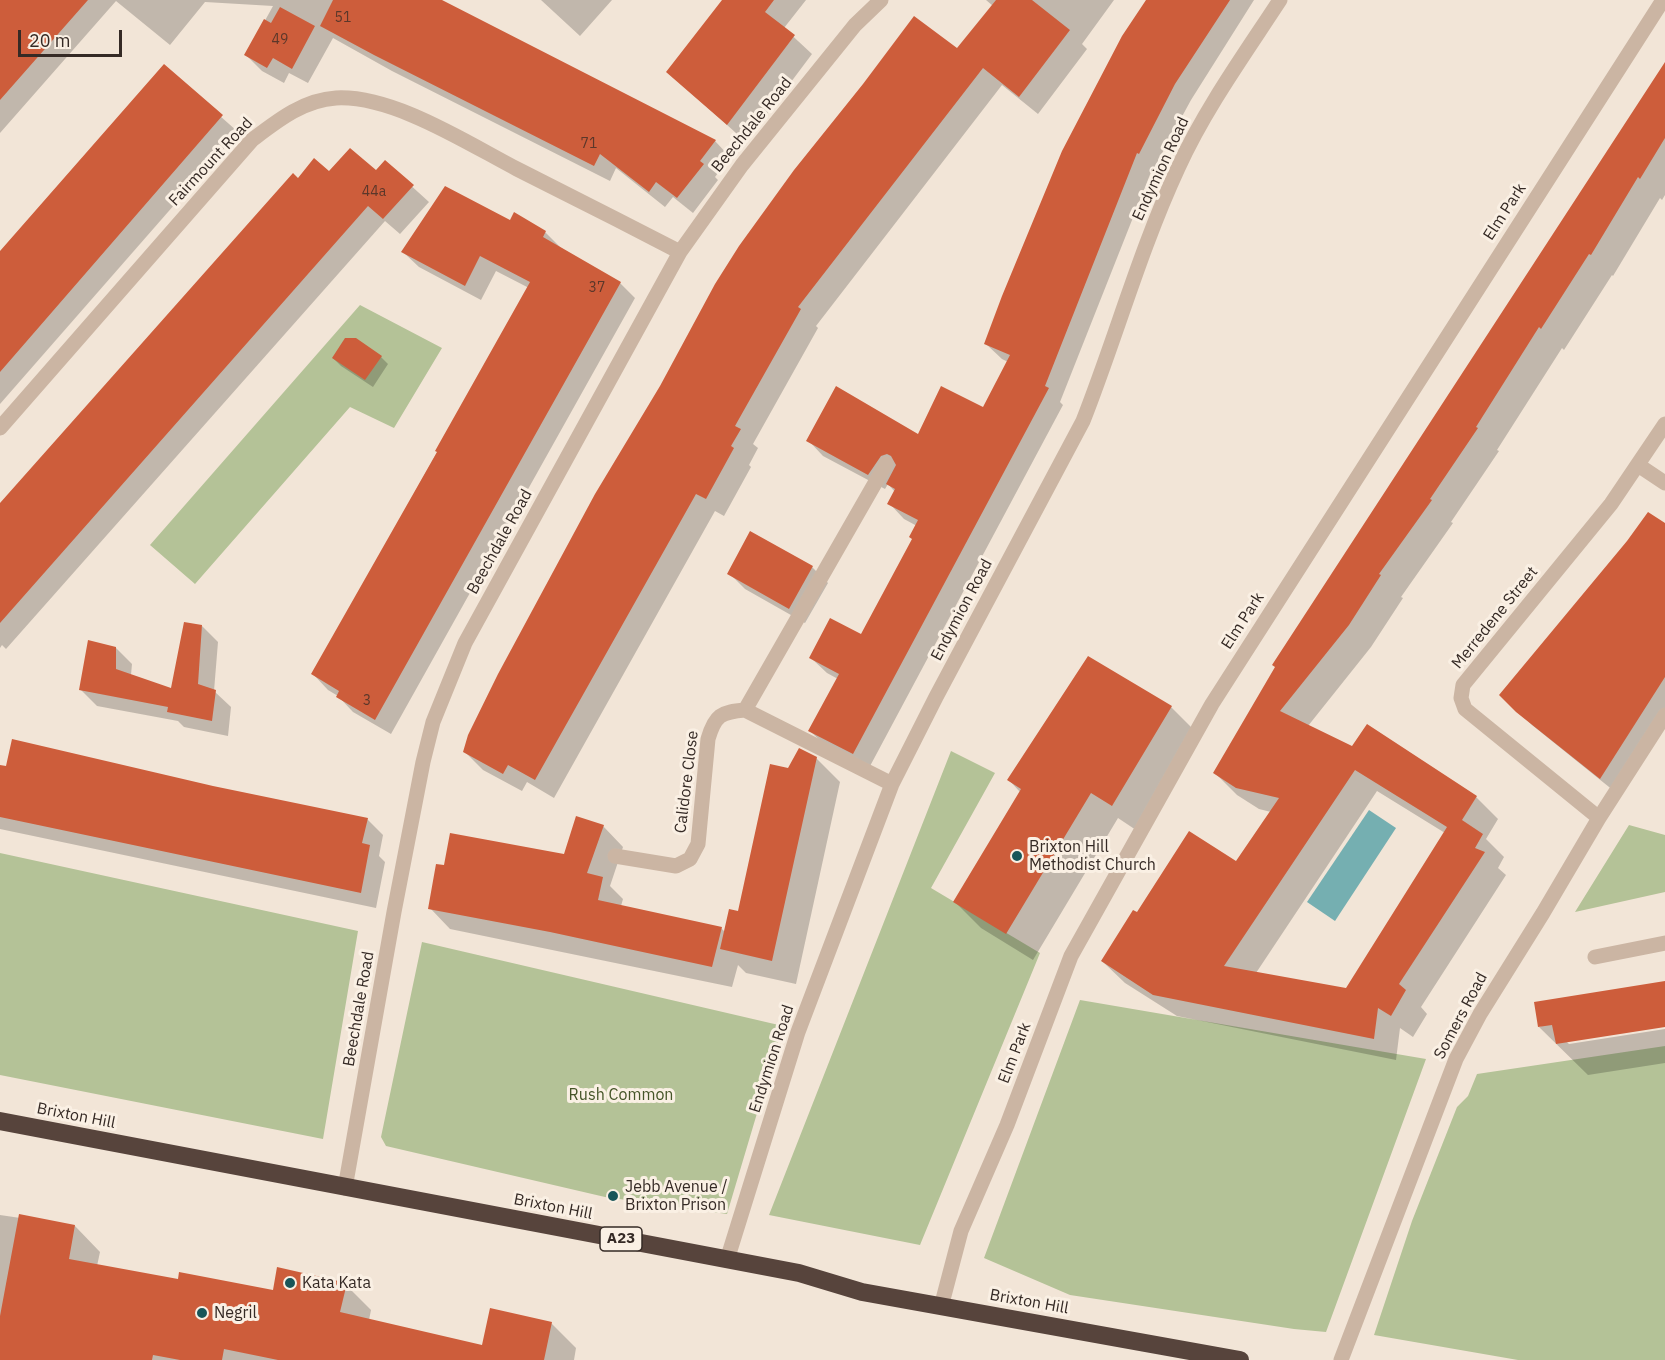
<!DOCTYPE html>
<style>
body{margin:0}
#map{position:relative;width:1665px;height:1360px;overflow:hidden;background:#f2e5d7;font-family:"IBM Plex Sans",sans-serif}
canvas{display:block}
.scale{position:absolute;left:18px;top:30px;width:104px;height:27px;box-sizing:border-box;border:3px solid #352a25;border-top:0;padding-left:8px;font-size:18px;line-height:21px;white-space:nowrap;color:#352a25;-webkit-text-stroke:4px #faf0e4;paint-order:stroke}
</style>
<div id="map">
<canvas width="1665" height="1360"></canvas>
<div class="scale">20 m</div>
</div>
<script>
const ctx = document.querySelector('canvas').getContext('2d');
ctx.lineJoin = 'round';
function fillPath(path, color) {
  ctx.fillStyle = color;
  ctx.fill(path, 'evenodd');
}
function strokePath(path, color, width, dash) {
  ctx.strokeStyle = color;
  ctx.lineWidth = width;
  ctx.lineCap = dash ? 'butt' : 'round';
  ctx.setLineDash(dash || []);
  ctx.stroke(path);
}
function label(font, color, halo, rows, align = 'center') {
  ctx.font = font + ' "IBM Plex Sans",sans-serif';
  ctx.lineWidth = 6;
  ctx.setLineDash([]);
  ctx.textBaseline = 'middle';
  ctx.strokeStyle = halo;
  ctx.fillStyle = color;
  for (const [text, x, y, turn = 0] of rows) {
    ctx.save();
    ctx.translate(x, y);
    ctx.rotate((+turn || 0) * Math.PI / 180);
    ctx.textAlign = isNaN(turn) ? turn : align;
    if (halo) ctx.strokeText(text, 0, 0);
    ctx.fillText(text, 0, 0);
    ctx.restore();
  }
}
fillPath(new Path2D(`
 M360 305 442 348 394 428 350 407 195 584 150 545Z
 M951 751 995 773 931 888 1040 953 920 1245 769 1215Z
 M1629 825 1665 835V892L1575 912Z
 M0 853 358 931 323 1139 0 1075Z
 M422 942 783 1026 727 1214 605 1197 386 1146 381 1137Z
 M1080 1000 1426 1059 1326 1332 1294 1329 1070 1295 984 1258Z
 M1665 1046V1360H1518L1374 1335 1412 1221 1457 1107 1468 1096 1477 1074Z`), '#b4c297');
fillPath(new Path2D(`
 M1369 810 1396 828 1335 921 1307 902Z`), '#75afb1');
fillPath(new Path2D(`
 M0 0H438L715 141 730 157 715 177 718 180 693 213 673 197 665 207 616 168 610 181 392 71 333 38 308 83 289 73 284 83 262 71 246 55 273 6 205 2 170 45 116 1 0 133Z
 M541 0H612L580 36Z
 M724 0H806L784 28 812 54 746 142 668 72Z
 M986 0H1114L1082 44 1087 49 1038 114 1002 85 816 326 818 328 753 444 758 448 749 465 751 467 724 516 715 511 554 798 527 782 522 791 483 770 465 752 957 50 993 6Z
 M1148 0H1254L1191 100 1154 168 1153 167 1060 402 1063 405 869 768 826 746 810 731 838 679 827 673 811 658 861 636 913 539 917 526 904 519 889 503 895 492 888 484 885 489 823 456 808 440 919 436 983 409 1008 362 1002 359 986 344Z
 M1665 65V195L1662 200 1660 198 1613 276 1612 275 1564 350 1562 348 1497 450 1499 451 1451 522 1453 523 1401 597 1403 598 1371 647 1308 726 1352 747 1367 726 1476 797 1498 819 1486 839 1504 857 1498 868 1506 875 1421 1007 1427 1014 1413 1037 1400 1028 1396 1060 1177 1016 1125 983 1102 961 1137 914 1237 863 1271 812 1259 809 1237 795 1215 773ZM1377 791 1445 833 1347 989 1256 973Z
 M164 66 238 132 0 404V253Z
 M385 162 429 202 400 234 385 221 6 649 2 645 0 648V505L298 180 329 174 376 172Z
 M510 222 545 232 561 248 620 283 635 298 391 734 353 712 338 696 328 690 313 674 529 288 496 271 481 300 419 267 403 252Z
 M381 357 388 364 373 387 341 366 333 358Z
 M1665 524V711L1614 791 1532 725 1501 694Z
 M812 567 828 583 805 623 745 589 729 573Z
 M202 626 218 642 214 691 231 707 228 736 184 727 178 721 97 706 81 690 116 648 132 664 131 675 173 690Z
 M1088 658 1171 707 1198 734 1139 832 1118 818 1033 960 981 928 955 902 1020 792 1009 780Z
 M816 758 840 782 796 984 746 973 738 965 732 987 450 929 430 908 445 867 565 856 603 826 623 847 610 886 623 899 621 906 721 928 726 933 739 913 789 770Z
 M0 766 213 787 367 819 383 835 379 856 385 862 376 908 0 829Z
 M1665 983V1026L1566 1041 1569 1044 1665 1029V1063L1588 1075 1539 1027Z
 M0 1215 75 1226 100 1252 97 1266 179 1281 274 1291 346 1285 371 1310 369 1320 483 1347 551 1323 576 1348 574 1360H0Z`), '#0003');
fillPath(new Path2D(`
 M0 0H88L0 100Z
 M333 0H442L716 140 700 161 704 164 677 198 656 182 649 192 600 154 594 166 374 55 320 26Z
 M722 0H774L765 12 795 35 727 125 666 72Z
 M996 0H1032L1070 30 1019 97 983 68 798 307 801 309 735 426 741 429 731 446 734 448 706 499 696 494 535 780 508 765 503 774 463 752 468 735 498 674 595 494 660 386 715 284 739 246 794 170 863 84 914 16 957 48Z
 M1146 0H1230L1175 84 1139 154 1137 153 1045 386 1049 388 853 754 808 731 839 674 809 658 830 618 861 634 912 539 909 537 918 520 887 504 895 489 886 484 896 465 891 456 887 454 881 456 868 475 806 441 836 386 918 434 941 386 983 407 1010 355 984 344 1002 296 1062 151 1122 36Z
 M280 7 315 26 292 69 273 58 267 68 244 55 264 19 271 23Z
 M1665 62V138L1640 179 1638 177 1591 255 1589 254 1541 329 1539 327 1476 427 1478 428 1430 499 1432 500 1379 574 1381 575 1349 625 1280 711 1352 746 1367 724 1477 796 1462 820 1483 834 1475 848 1485 852 1399 984 1406 990 1391 1016 1378 1008 1374 1039 1153 995 1101 961 1133 910 1137 912 1189 831 1236 861 1279 798 1236 788 1213 773 1275 667 1272 665ZM1355 770 1447 827 1346 988 1224 966Z
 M164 64 223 115 0 372V251Z
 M350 148 376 170 385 160 414 185 383 219 368 206 0 623V503L293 173 298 178 314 158 329 171Z
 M445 186 510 220 514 212 546 231 543 237 621 282 375 720 336 697 339 691 311 674 437 452 435 451 530 282 480 256 465 286 401 252Z
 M345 338H356L382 356 365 380 332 358Z
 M1648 512 1665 523V677L1600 779 1516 712 1499 695 1627 541Z
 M750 531 813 566 789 609 727 574Z
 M184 622 202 625 198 684 216 690 212 721 167 712 168 707 79 690 88 640 116 647V669L171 688Z
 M1088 656 1172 706 1112 806 1091 793 1006 934 953 902 1021 789 1007 780Z
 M12 739 213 786 368 818 362 843 370 845 361 893 0 817V765L6 766Z
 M799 748 817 757 772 961 720 949 729 909 738 911 770 764 788 768Z
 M576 816 604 825 587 873 603 877 598 900 722 927 712 967 550 932 428 909 436 864 444 865 450 833 564 854Z
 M1665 981V1027L1556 1044 1552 1025 1538 1027 1534 1002Z
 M19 1214 75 1225 69 1259 178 1279 179 1272 273 1290 277 1267 347 1283 340 1312 482 1345 490 1308 552 1322 544 1360H278L224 1349 222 1360H180L153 1355 152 1360H0V1316Z`), '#cd5d3b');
strokePath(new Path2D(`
 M0 428 252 140C277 121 303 100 336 98 393 95 467 143 517 169 571 196 626 224 680 252
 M1638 465 1665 483
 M745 710 886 464
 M1599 818 1465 709 1461 698 1463 685 1611 504 1665 424
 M615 856 676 866 690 859 698 844 708 739C715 715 721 712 745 710L892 784
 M1595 957 1665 943
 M345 1188 394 912 423 762 433 722 465 643 680 252 742 165 855 25 881 0
 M727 1260 798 1032 892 784 936 697 1083 421C1116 337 1140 250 1178 168 1205 109 1244 55 1280 0
 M941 1307 961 1231 1007 1125 1071 956 1212 704 1663 0
 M1341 1360 1456 1059 1480 1014 1543 913 1599 818 1665 715`), '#cbb5a3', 15);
strokePath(new Path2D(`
 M0 1121 799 1273 862 1292 1240 1360`), '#57443c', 18);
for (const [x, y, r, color] of [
 [1017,856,6,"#195559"],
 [613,1196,6,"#195559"],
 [290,1283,6,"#195559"],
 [202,1313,6,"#195559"]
]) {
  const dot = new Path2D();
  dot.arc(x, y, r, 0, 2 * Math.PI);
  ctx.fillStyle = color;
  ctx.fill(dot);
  strokePath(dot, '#faf0e4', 2);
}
label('14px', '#5b372a', null, [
 ["51",343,18],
 ["49",280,40],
 ["71",589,144],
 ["44a",374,192],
 ["37",597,288],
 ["3",367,701]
]);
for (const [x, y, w] of [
 [621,1239,42]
]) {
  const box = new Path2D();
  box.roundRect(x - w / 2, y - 12, w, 24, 4.5);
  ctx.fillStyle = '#faf0e4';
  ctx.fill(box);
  strokePath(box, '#352a25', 1.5);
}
label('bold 15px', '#352a25', null, [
 ["A23",621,1239]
]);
label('16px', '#352a25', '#faf0e4', [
 ["Beechdale Road",752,125,-51],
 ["Fairmount Road",211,162,-47],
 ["Endymion Road",1161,169,-65],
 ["Elm Park",1505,212,-57],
 ["Beechdale Road",500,542,-61],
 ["Endymion Road",962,610,-62],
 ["Merredene Street",1495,618,-51],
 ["Elm Park",1243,621,-57],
 ["Calidore Close",687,782,-83],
 ["Beechdale Road",359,1009,-80],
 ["Somers Road",1461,1016,-62],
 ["Elm Park",1015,1053,-69],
 ["Endymion Road",772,1059,-72],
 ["Brixton Hill",76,1116,11],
 ["Brixton Hill",553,1207,11],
 ["Brixton Hill",1029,1302,10]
]);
label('16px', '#352a25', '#faf0e4', [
 ["Brixton Hill",1029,847],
 ["Methodist Church",1029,865],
 ["Jebb Avenue /",625,1187],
 ["Brixton Prison",625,1205],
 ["Kata Kata",302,1283],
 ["Negril",214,1313]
], 'left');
label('16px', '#455528', '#faf0e4', [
 ["Rush Common",621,1095]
]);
</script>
